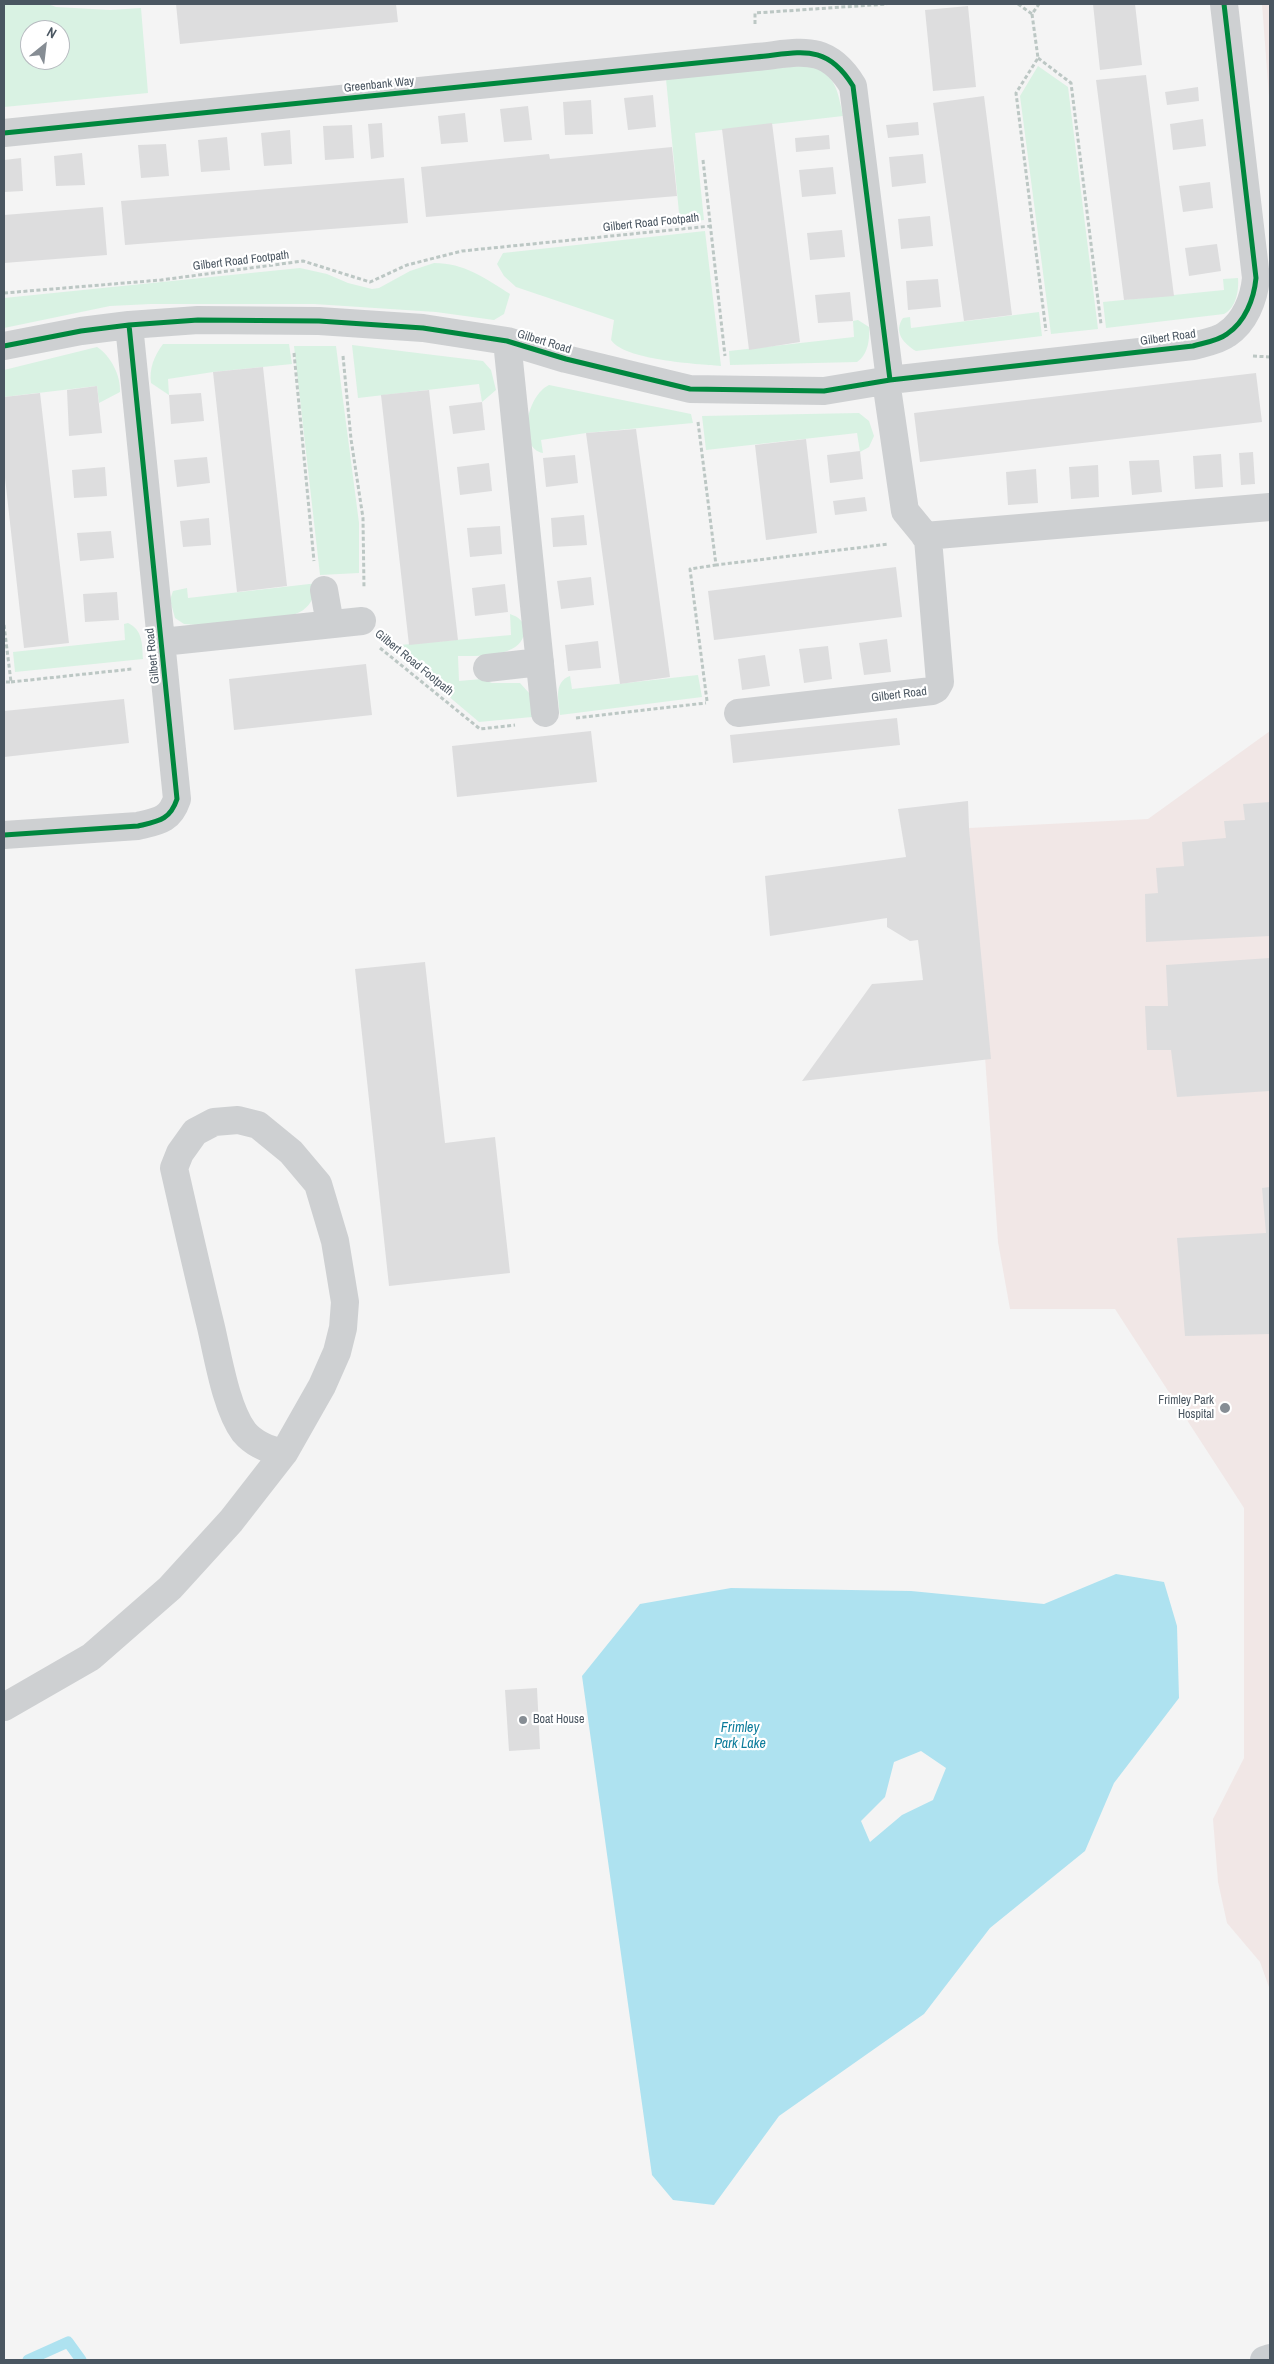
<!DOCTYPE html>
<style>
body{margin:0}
#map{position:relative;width:1274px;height:2364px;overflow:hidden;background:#f4f4f4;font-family:"Archivo Narrow",sans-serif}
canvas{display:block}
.frame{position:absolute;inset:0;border:5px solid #4a5661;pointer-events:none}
.north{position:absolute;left:20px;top:20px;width:50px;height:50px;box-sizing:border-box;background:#fff;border:1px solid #b7bbc0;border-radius:50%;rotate:29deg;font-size:14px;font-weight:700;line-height:20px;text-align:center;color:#4a5661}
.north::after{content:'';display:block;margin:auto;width:18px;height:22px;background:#868d94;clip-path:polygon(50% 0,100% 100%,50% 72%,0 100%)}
</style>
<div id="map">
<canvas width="1274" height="2364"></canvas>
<div class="frame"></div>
<div class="north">N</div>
</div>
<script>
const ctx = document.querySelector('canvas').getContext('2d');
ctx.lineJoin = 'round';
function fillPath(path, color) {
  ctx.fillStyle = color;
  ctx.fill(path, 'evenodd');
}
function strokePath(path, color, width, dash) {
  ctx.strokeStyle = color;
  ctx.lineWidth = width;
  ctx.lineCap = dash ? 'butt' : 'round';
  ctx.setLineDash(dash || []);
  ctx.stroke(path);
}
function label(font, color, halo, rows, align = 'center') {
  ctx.font = font + ' "Archivo Narrow",sans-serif';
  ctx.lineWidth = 4.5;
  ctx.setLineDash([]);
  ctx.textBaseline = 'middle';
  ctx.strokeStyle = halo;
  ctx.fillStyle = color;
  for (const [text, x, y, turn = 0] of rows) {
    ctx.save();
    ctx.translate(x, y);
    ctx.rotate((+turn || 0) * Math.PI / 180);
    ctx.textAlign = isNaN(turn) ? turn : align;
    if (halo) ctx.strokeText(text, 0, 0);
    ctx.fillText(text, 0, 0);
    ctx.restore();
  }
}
fillPath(new Path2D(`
 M1262 4H1270V110Z
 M1270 731V1990L1260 1962 1227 1923 1218 1882 1213 1819 1244 1758V1508L1115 1309H1010L998 1242 969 828 1148 819Z`), '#f1e7e6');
fillPath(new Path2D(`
 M4 4H48L56 7 110 10 141 8 148 93 4 107ZM30 30H60V60H30Z
 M811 65C837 77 837 90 843 116L695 133 704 220 680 223 666 79Z
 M1038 66 1068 87 1098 329 1051 334 1020 96Z
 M705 231 721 366C697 364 624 360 611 340L614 320 516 287 504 276 497 264 503 253Z
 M434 263C464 263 485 278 510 294L504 314 494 320 436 312 314 304H151L110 306 4 328V298L300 268 327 274 348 283 372 289 379 288 410 271Z
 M1238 278C1239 291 1236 308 1224 314L1106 328 1103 302 1224 290 1223 279Z
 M1039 312 1042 336 916 351C904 344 893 332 903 318L910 317 911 328Z
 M858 320 869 327C870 339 868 355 857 362L730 365 729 351 854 337 853 321Z
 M163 344H289L292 364 213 372 168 379 169 395 151 383C149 369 154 356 163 344Z
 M352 345 483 361 491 370 496 390 482 402 479 384 358 398Z
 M294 346H336L359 523V573L320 575Z
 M97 347C111 356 121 376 120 392L99 403 97 386 4 397V370Z
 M549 385 691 414 693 423 586 433 541 440 543 453C517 448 526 396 549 385Z
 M859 413 869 421 874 436 869 447 860 452 857 433 706 450 702 416Z
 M318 583C314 598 309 611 292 615L197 625 184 624 175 618 170 600 173 591 187 588 188 598Z
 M510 614C518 617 524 620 524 630 525 658 476 656 458 656L459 681 482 679 492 683H520L530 694 532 717 479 722 389 646 511 635Z
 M128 623C143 630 142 644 143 659L15 672 13 652 125 640 124 624Z
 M698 675 702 697 560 715C559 701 553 682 570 676L572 689Z`), '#d9f2e3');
fillPath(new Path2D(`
 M1116 1574 1164 1582 1177 1626 1179 1698 1114 1783 1085 1851 990 1928 924 2014 779 2116 714 2205 673 2200 652 2175 582 1676 640 1604 731 1588 911 1591 1044 1604ZM921 1751 946 1768 933 1800 902 1815 870 1842 861 1821 885 1797 894 1762Z`), '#aee2f0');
strokePath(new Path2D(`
 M28 2360 68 2342 81 2360`), '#aee2f0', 11);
fillPath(new Path2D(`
 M176 4H396L398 22 180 44Z
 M1093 4H1135L1142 65 1100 70Z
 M968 6 976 87 933 91 925 10Z
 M1146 75 1174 296 1124 300 1096 80Z
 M1198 87 1199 101 1167 105 1165 92Z
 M653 95 656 127 628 130 624 98Z
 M984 96 1012 315 964 321 933 103Z
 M591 100 593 134 565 135 563 102Z
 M528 106 532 140 504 142 500 109Z
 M465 113 468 142 441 144 438 116Z
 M1203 119 1206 146 1173 150 1170 124Z
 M918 122 919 135 888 138 886 125Z
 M382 123 384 157 371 159 368 124Z
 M772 123 800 342 749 350 722 129Z
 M352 125 354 158 325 160 323 126Z
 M290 130 292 164 264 166 261 133Z
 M829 135 830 149 796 152 795 138Z
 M227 137 230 170 201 172 198 140Z
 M166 144 169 176 141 178 138 145Z
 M672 147 677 196 426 217 421 167 549 154 550 159Z
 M82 153 85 185 56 186 54 156Z
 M923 154 926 183 892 187 889 157Z
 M21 158 23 191 4 192V160Z
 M833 167 836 194 802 197 799 170Z
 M404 178 408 223 125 245 121 201Z
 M1210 182 1213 208 1183 212 1179 186Z
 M103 207 107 255 4 263V215Z
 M930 216 933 246 901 249 898 219Z
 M842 230 845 257 810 260 807 233Z
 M1217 244 1221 271 1189 276 1185 248Z
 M938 279 941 307 908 310 906 281Z
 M850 292 853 321 818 323 815 295Z
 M263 367 287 586 237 592 213 372Z
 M1256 373 1262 422 920 462 914 413Z
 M97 386 102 433 69 436 67 390Z
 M429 390 458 640 409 645 381 395Z
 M40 393 69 643 24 648 4 469V397Z
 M201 393 204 421 171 424 169 395Z
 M482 402 485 430 453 434 449 406Z
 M636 429 670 677 620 684 586 433Z
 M806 439 817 533 766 540 755 445Z
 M860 451 863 479 830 483 827 455Z
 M1253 452 1255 484 1241 485 1239 453Z
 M1221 454 1223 487 1195 489 1193 456Z
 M575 455 578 483 546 487 543 458Z
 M207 457 210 483 177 487 174 460Z
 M1159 460 1162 492 1132 495 1129 461Z
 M489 463 492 491 460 495 457 467Z
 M1098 465 1099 497 1071 499 1069 467Z
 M105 467 107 496 74 498 72 470Z
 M1036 469 1038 503 1008 505 1006 472Z
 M865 497 867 511 835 515 833 501Z
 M584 515 587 545 553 547 551 518Z
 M209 518 211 545 183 547 180 521Z
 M500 526 502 554 470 557 467 528Z
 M111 531 114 558 80 561 77 533Z
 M896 567 902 617 714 640 708 591Z
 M591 577 594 605 561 609 557 581Z
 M505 584 508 612 475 616 472 588Z
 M117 592 119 620 85 622 83 594Z
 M887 639 891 672 864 675 859 643Z
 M598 641 601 668 568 671 565 645Z
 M828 646 832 679 804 683 799 649Z
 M765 655 770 686 742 690 738 659Z
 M366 664 372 715 234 730 229 679Z
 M124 699 129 743 4 757V711Z
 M897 718 900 745 733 763 730 735Z
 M591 731 597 782 457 797 452 746Z
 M968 801 969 828 991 1059 802 1081 872 984 923 980 918 940 910 941 887 927V918L770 936 765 876 906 857 898 809Z
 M1270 802V936L1146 942 1145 894 1158 893 1156 868 1184 866 1182 842 1226 838 1224 821 1245 820 1243 804Z
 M1270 958V1091L1177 1097 1171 1050H1147L1145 1006H1168L1166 965Z
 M425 962 445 1143 495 1137 510 1273 389 1286 355 969Z
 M1270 1187V1334L1185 1336 1177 1238 1266 1233 1262 1188Z
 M537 1688 540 1749 509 1751 505 1690Z`), '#ddddde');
strokePath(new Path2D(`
 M1018 4 1032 14 1039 4
 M1032 14 1038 58 1016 93 1046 331
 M755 24V13L887 4
 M1038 58 1071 83 1101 324
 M703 160 725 356
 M4 293 161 280 303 261 370 282 407 265 462 251 711 226
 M294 353 314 561
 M343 356 351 439 363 518 364 588
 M1253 356 1270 357
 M698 422 716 565 889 544
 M4 625 11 682H4
 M380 648 480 729 515 725
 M11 682 132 669
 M707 701 690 569 716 565
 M576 718 706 703`), '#bcc7c4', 3, [4, 2.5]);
strokePath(new Path2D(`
 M4 133 756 57C800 53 826 42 853 86L890 380
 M507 341 545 713
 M4 346 81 331 129 325 198 320 319 321 423 328 507 341 566 359 690 389 824 391 890 380 1193 346C1203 343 1218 341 1227 334 1245 322 1254 299 1256 278L1224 4
 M925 536 1270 507
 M324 590 330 624
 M162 642 362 621
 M487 668 540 662
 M738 713 932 691 936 689 940 682 928 539 905 511 886 381
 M4 835 138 826C159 821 170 820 177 799L129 325
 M4 1707 91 1657 170 1588 231 1521 284 1453 322 1386 337 1352 343 1328 345 1302 335 1241 318 1184 291 1152 258 1125 238 1120 214 1122 195 1132 180 1153 174 1168C186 1221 198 1274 211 1327 218 1357 226 1408 244 1432 254 1444 269 1450 284 1453`), '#ced0d2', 28);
strokePath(new Path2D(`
 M1264 2360 1270 2358`), '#caced1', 28);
strokePath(new Path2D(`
 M4 133 756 57C800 53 826 42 853 86L890 380
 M4 346 81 331 129 325 198 320 319 321 423 328 507 341 566 359 690 389 824 391 890 380 1193 346C1203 343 1218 341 1227 334 1245 322 1254 299 1256 278L1224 4
 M4 835 138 826C159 821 170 820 177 799L129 325`), '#00873e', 5);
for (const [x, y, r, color] of [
 [1225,1408,6,"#868d94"],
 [523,1720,5,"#868d94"]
]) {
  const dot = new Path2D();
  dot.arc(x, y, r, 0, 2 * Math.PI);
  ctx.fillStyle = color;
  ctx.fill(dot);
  strokePath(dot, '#fff', 2);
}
label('12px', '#4a5661', '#fff', [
 ["Greenbank Way",379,85,-6],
 ["Gilbert Road Footpath",651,223,-6],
 ["Gilbert Road Footpath",241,261,-7],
 ["Gilbert Road",1168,338,-8],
 ["Gilbert Road",544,342,17],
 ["Gilbert Road",153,656,-96],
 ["Gilbert Road Footpath",414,663,39],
 ["Gilbert Road",899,695,-7]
]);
label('12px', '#4a5661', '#fff', [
 ["Frimley Park",1214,1401],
 ["Hospital",1214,1415],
 ["Boat House",533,1720,"left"]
], 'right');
label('italic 14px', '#0c7c9b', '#fff', [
 ["Frimley",740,1728],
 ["Park Lake",740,1744]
]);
</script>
